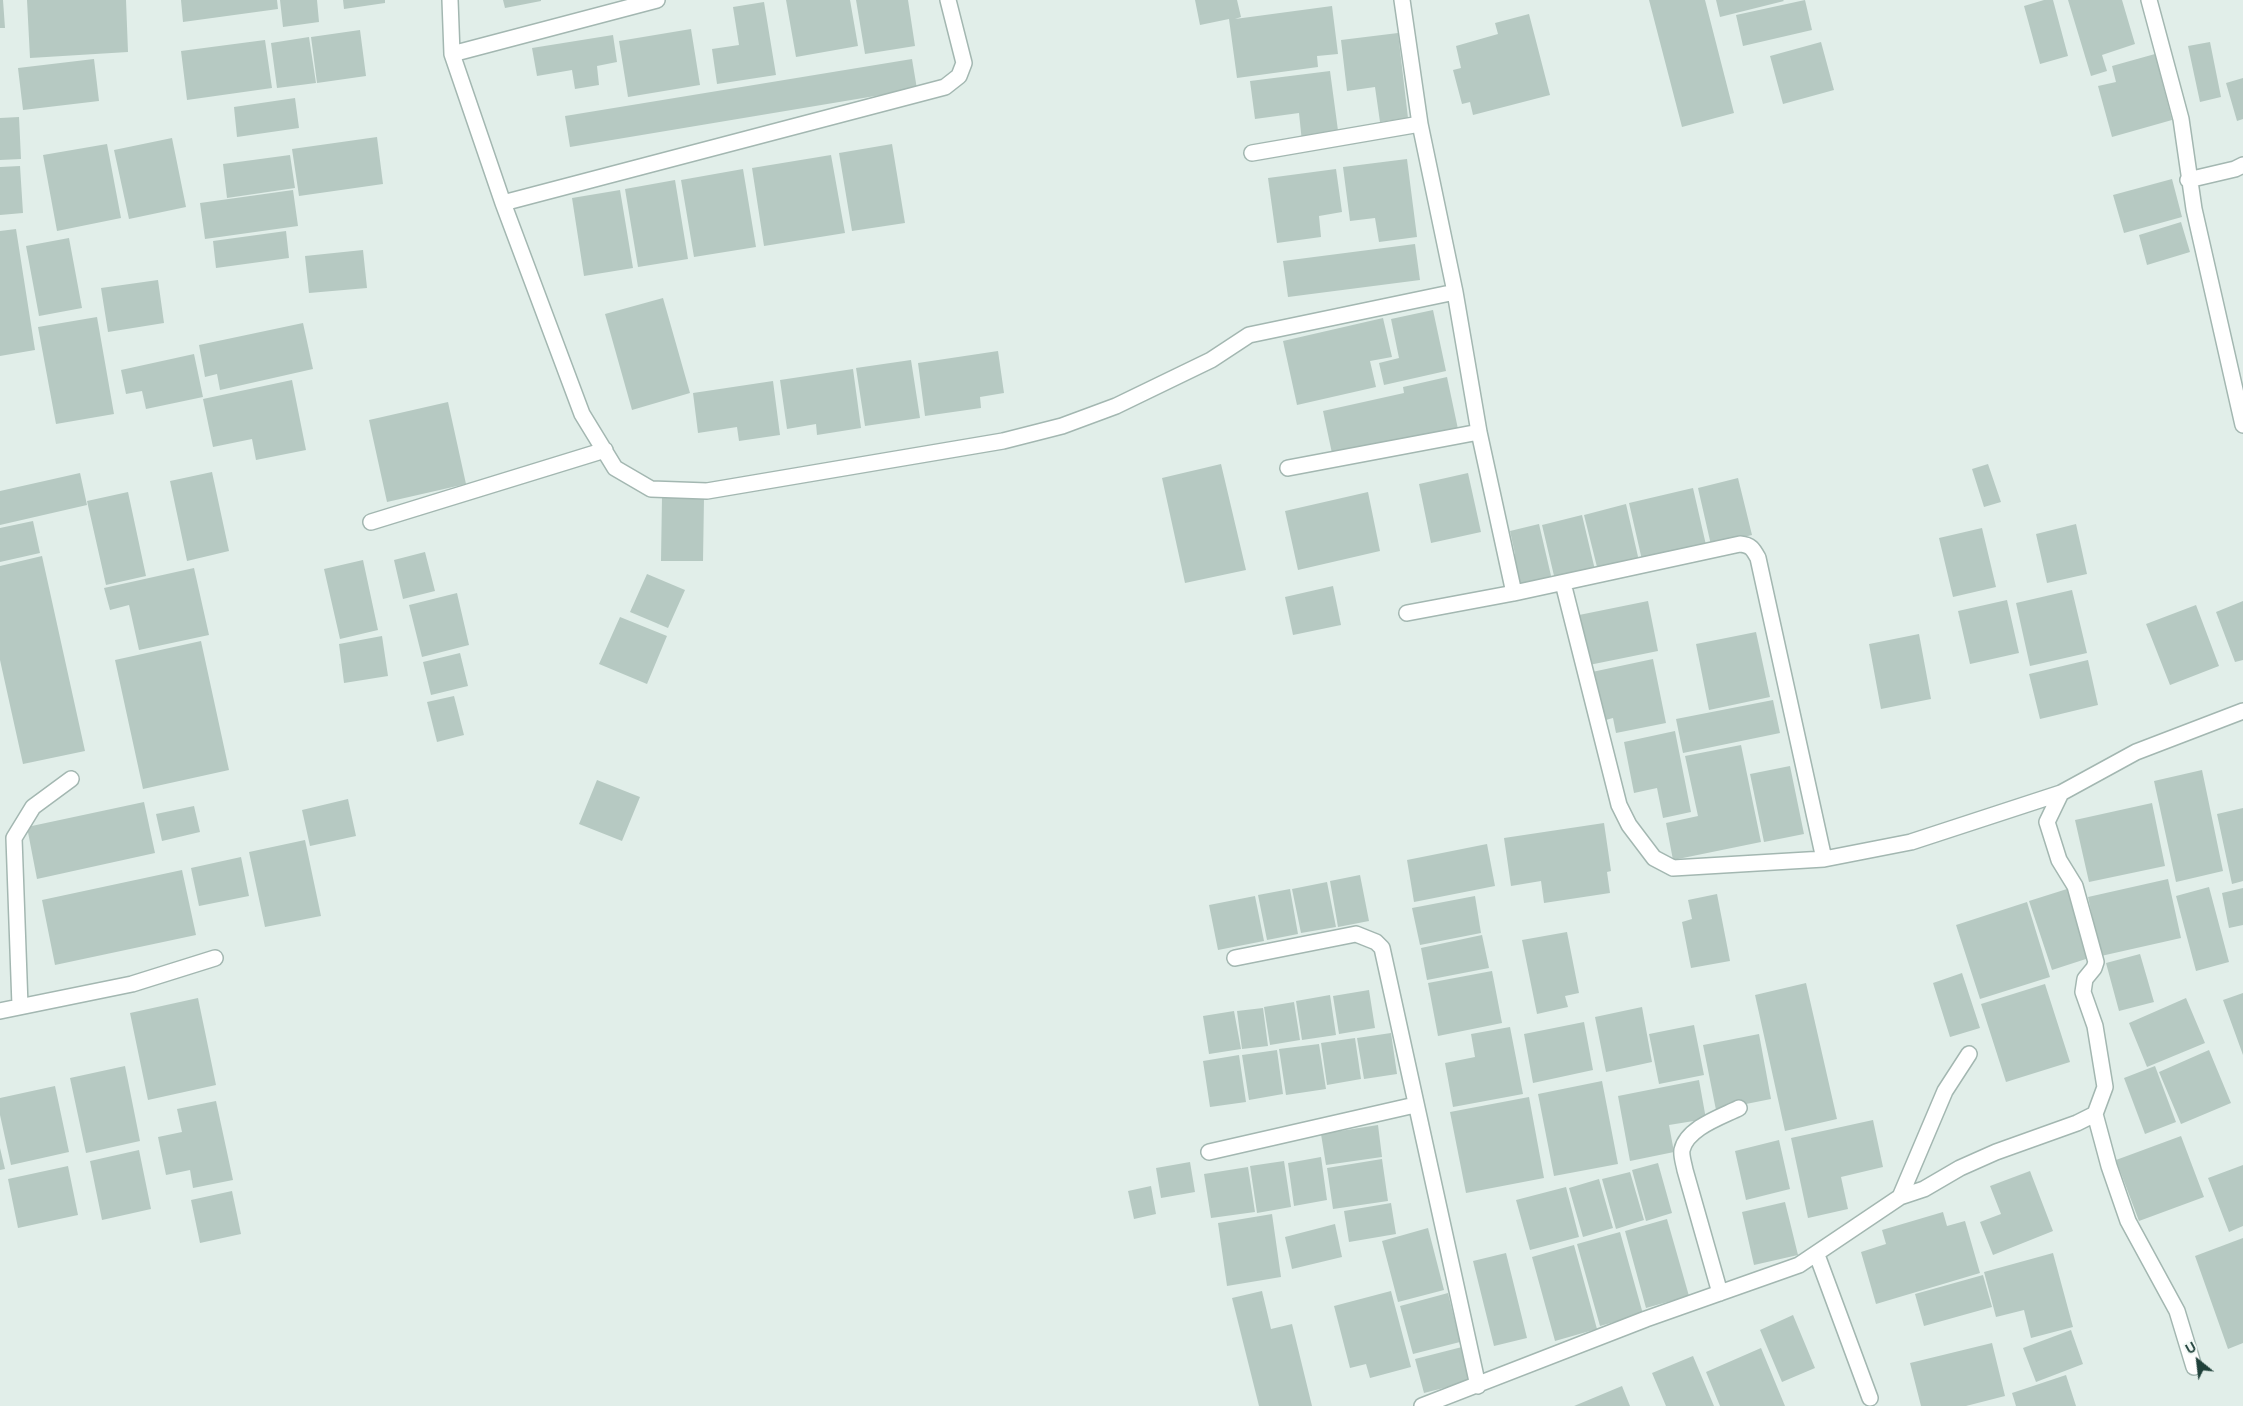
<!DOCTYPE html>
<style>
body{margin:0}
#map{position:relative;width:2243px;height:1406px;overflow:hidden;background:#e1eee9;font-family:"DM Sans",sans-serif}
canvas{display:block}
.north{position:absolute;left:2173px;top:1336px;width:50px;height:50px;-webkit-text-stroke:4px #f2f9f6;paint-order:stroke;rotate:331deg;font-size:14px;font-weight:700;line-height:20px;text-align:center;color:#1f413a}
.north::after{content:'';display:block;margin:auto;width:18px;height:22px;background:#1f413a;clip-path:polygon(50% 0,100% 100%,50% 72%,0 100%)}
</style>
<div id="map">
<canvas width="2243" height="1406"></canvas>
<div class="north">U</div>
</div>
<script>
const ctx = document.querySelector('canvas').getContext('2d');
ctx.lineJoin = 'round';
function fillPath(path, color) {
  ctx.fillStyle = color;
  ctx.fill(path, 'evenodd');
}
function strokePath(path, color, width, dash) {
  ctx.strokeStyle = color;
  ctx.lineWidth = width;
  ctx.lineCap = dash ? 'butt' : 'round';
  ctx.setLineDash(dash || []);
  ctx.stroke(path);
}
fillPath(new Path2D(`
 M0 0H3L5 28H0Z
 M27 0H126L128 52 30 58Z
 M181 0H277L278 9 183 22Z
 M280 0H317L319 22 283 27Z
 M343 0H385V3L344 9Z
 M503 0H541V1L505 8Z
 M786 0H850L858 46 796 57Z
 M856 0H908L915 46 865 54Z
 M1195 0H1237L1241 17 1235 19 1332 6 1338 54 1317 56 1318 67 1237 78 1229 19 1200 25Z
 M1649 0H1705L1734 113 1682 127Z
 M1716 0H1783L1784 1 1720 17Z
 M1805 0 1812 30 1743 46 1736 15Z
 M2044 0H2053L2068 56 2040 64 2024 6Z
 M2068 0H2122L2135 44 2102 55 2107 71 2091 76Z
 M764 2 776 75 717 84 712 49 739 45 733 7Z
 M1529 14 1550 95 1473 115 1470 102 1462 104 1453 70 1461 68 1456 46 1498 34 1495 23Z
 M691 29 700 85 628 97 619 41Z
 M360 30 366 76 317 83 311 37Z
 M1398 33 1408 118 1380 122 1375 87 1347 91 1341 40Z
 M613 35 617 62 597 66 599 85 575 89 572 70 537 76 532 48Z
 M309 37 316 83 277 88 271 43Z
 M265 40 272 88 187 100 181 51Z
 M1821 42 1834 90 1783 104 1770 56Z
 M2210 42 2221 97 2200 102 2188 46Z
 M2155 54 2172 120 2112 137 2098 86 2116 82 2112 66Z
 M94 59 99 101 23 110 18 68Z
 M912 59 917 89 570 147 565 116Z
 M1330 71 1339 138 1302 142 1299 113 1255 119 1250 81Z
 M2243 78V119L2237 121 2226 83Z
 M295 98 299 128 237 137 234 107Z
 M19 117 21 159 0 160V118Z
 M377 137 383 184 299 196 292 149Z
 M172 138 186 207 129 219 114 150Z
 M107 144 121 218 57 231 43 155Z
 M892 144 905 223 852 231 839 153Z
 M290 155 295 188 227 198 223 164Z
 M831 155 845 233 764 246 752 168Z
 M1407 159 1417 237 1379 242 1375 218 1350 221 1343 167Z
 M20 166 23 213 0 215V167Z
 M743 169 756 247 694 257 681 180Z
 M1336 169 1342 212 1319 216 1321 237 1277 243 1268 178Z
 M2172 179 2182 217 2124 233 2113 195Z
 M675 180 688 259 638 267 625 189Z
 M293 190 298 226 205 239 200 203Z
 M620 190 633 268 584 276 572 198Z
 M2181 222 2190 252 2147 265 2139 235Z
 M16 229 35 350 0 356V231Z
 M286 231 289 258 216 268 213 241Z
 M69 238 82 308 39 316 26 246Z
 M1415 244 1420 280 1288 297 1283 261Z
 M363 250 367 288 309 293 305 256Z
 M158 280 164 323 108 332 101 288Z
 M663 298 690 393 632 410 605 314Z
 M1433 310 1446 371 1384 385 1379 363 1399 358 1391 319Z
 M97 317 114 414 56 424 38 327Z
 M1383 318 1392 357 1370 361 1376 387 1297 405 1283 341Z
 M303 323 313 369 220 390 217 374 205 377 199 345Z
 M998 351 1004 393 980 397 981 408 925 416 918 363Z
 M194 354 203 397 146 409 142 391 126 394 121 370Z
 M911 360 920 418 865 426 856 368Z
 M853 369 861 428 817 435 816 424 787 429 780 380Z
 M1447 377 1458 429 1333 458 1323 411 1404 393 1403 387Z
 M292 380 306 450 256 460 252 439 213 447 203 399Z
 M773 381 780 435 739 441 737 427 698 433 693 393Z
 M448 402 466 484 387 502 369 420Z
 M1221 464 1246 570 1185 583 1162 478Z
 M1988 464 2001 502 1984 507 1972 469Z
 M212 472 229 551 187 561 170 481Z
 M80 473 87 505 0 525V491Z
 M1468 473 1481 532 1431 543 1419 484Z
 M1738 478 1752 535 1711 545 1698 488Z
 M1693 488 1706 545 1642 560 1629 503Z
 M128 492 146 576 106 585 87 501Z
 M1368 492 1380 551 1298 570 1285 511Z
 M662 497 704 498 703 561H661Z
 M1626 504 1639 561 1598 571 1584 515Z
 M1582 515 1595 570 1555 580 1542 525Z
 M33 521 40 553 0 562V528Z
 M1539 524 1552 580 1515 589 1507 556 1515 554 1510 531Z
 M2076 524 2087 574 2047 583 2036 534Z
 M1982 528 1996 587 1953 597 1939 538Z
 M425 552 435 591 403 599 394 560Z
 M42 556 85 751 23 764 0 660V566Z
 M363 560 378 630 340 639 324 569Z
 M194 568 209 635 139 650 129 605 110 610 104 588Z
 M647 574 685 590 668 628 630 612Z
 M1333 586 1341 625 1293 635 1285 597Z
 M2072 590 2087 653 2030 666 2016 603Z
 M457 593 469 645 422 657 409 605Z
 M2007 600 2019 653 1970 664 1958 611Z
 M1648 601 1658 651 1589 665 1579 615Z
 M2243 601V660L2235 662 2216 612Z
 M2196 605 2219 666 2170 685 2146 624Z
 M620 617 667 636 647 684 599 664Z
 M1756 632 1770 697 1709 710 1696 644Z
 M1919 634 1931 699 1881 709 1869 644Z
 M382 636 388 676 344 683 339 644Z
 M201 641 229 770 143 789 115 660Z
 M460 653 468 686 431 695 423 662Z
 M1653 659 1666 723 1616 733 1613 718 1602 721 1592 672Z
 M2088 660 2098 705 2040 719 2029 674Z
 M454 696 464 735 437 742 427 702Z
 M1773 700 1780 733 1683 753 1676 719Z
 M1675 731 1691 812 1663 818 1657 788 1634 793 1624 742Z
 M1741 745 1761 842 1673 860 1666 823 1698 816 1685 756Z
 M1790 766 1804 834 1764 842 1750 774Z
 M2202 770 2223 871 2176 882 2154 781Z
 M597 780 640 797 622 841 579 824Z
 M348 799 356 836 310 846 302 810Z
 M144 802 155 853 37 879 27 827Z
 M2152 803 2165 866 2089 882 2075 820Z
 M194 806 200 832 162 841 156 814Z
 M2243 808V881L2232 884 2217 814Z
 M1604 823 1611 871 1607 872 1610 893 1544 903 1541 881 1511 886 1504 838Z
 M305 840 321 916 265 927 249 852Z
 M1487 844 1495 886 1414 902 1407 860Z
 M241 857 249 896 199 906 191 868Z
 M182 870 196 935 55 965 42 900Z
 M1360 875 1369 921 1338 927 1330 881Z
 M2168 879 2181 938 2101 956 2088 897Z
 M1327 882 1336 927 1301 933 1292 889Z
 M2209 887 2229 962 2196 971 2176 896Z
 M2243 888V925L2229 928 2222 893Z
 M1290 889 1298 934 1267 940 1258 895Z
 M2067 889 2089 958 2052 970 2029 901Z
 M1717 894 1730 961 1691 968 1682 922 1692 919 1688 900Z
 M1255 896 1264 941 1218 950 1209 905Z
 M1475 896 1481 933 1420 945 1412 908Z
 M2027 902 2050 977 1980 999 1956 925Z
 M1567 932 1579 993 1565 996 1568 1007 1537 1014 1522 940Z
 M1482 935 1489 968 1427 980 1421 948Z
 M2140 954 2154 1002 2119 1011 2106 963Z
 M1492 971 1502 1023 1438 1036 1428 983Z
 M1962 973 1980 1028 1950 1037 1933 983Z
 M1806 983 1837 1119 1785 1131 1755 995Z
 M2045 984 2070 1062 2006 1082 1981 1004Z
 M1369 990 1375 1028 1339 1034 1333 996Z
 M2243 993V1055L2223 1000Z
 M1330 995 1336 1035 1302 1040 1296 1001Z
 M198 998 216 1085 148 1100 130 1013Z
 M2186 998 2205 1043 2147 1067 2129 1023Z
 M1294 1002 1300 1040 1270 1045 1264 1007Z
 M1642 1007 1652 1062 1606 1072 1595 1017Z
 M1263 1008 1268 1046 1242 1049 1237 1011Z
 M1234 1011 1241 1049 1209 1054 1203 1016Z
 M1584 1022 1593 1070 1533 1083 1524 1034Z
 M1694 1025 1704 1075 1659 1084 1649 1034Z
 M1510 1027 1523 1094 1453 1107 1445 1063 1475 1057 1471 1034Z
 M1391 1033 1397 1074 1364 1079 1357 1038Z
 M1759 1034 1771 1099 1716 1110 1703 1045Z
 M1355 1038 1361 1079 1327 1085 1321 1043Z
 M1319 1044 1326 1089 1286 1095 1279 1049Z
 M1277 1050 1283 1094 1249 1100 1242 1055Z
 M2209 1050 2231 1103 2181 1124 2159 1072Z
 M1239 1055 1246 1102 1210 1107 1203 1061Z
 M125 1066 140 1141 86 1153 70 1078Z
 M2155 1066 2176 1122 2145 1134 2124 1078Z
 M1699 1080 1706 1119 1669 1125 1674 1152 1630 1161 1618 1096Z
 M1602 1081 1618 1164 1554 1176 1538 1094Z
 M55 1086 69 1152 11 1165 0 1115V1098Z
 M1529 1097 1544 1178 1466 1193 1450 1112Z
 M216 1101 233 1180 193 1188 190 1170 166 1175 158 1137 182 1132 177 1109Z
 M1873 1120 1883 1167 1841 1177 1848 1209 1808 1218 1791 1138Z
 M1378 1125 1382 1157 1326 1165 1321 1134Z
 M2181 1136 2204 1197 2139 1221 2116 1160Z
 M1779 1140 1790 1189 1746 1200 1735 1151Z
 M0 1148 5 1169 0 1170Z
 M139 1150 151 1209 102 1220 90 1161Z
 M1321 1157 1327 1200 1294 1206 1288 1163Z
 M1382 1159 1388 1201 1333 1209 1327 1168Z
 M1284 1161 1291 1207 1257 1213 1250 1166Z
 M1190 1162 1195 1192 1161 1198 1156 1168Z
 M1658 1163 1672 1213 1646 1221 1632 1170Z
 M2243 1165V1226L2229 1232 2208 1178Z
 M68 1166 78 1215 18 1228 8 1179Z
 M1248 1167 1255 1212 1211 1218 1204 1174Z
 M2030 1171 2053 1231 1993 1255 1980 1222 2001 1214 1990 1186Z
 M1630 1172 1644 1220 1616 1229 1602 1179Z
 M1599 1179 1613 1228 1583 1237 1569 1188Z
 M1151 1186 1156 1214 1134 1219 1128 1191Z
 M1566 1187 1579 1237 1530 1250 1516 1200Z
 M232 1191 241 1234 200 1243 191 1200Z
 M1785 1202 1798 1255 1754 1265 1742 1212Z
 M1391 1203 1396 1234 1349 1242 1344 1211Z
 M1943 1212 1947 1226 1965 1221 1980 1273 1876 1304 1861 1252 1886 1244 1882 1230Z
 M1272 1214 1281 1277 1227 1286 1218 1223Z
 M1667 1219 1689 1296 1646 1308 1625 1231Z
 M1335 1224 1342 1257 1292 1269 1285 1237Z
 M1428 1228 1444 1290 1398 1302 1382 1241Z
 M1620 1232 1643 1314 1600 1326 1577 1244Z
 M2243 1238V1343L2228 1349 2195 1256Z
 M1574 1245 1597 1329 1555 1341 1532 1257Z
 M1506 1253 1527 1338 1494 1346 1473 1261Z
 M2053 1253 2073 1327 2031 1338 2024 1310 1996 1317 1984 1272Z
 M1983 1275 1992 1307 1924 1326 1915 1294Z
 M1262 1291 1271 1329 1292 1324 1312 1406H1259L1232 1298Z
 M1391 1291 1411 1367 1370 1378 1366 1364 1350 1368 1334 1306Z
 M1448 1293 1460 1342 1413 1354 1400 1306Z
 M1793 1315 1815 1368 1782 1382 1760 1330Z
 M2071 1330 2083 1364 2036 1382 2023 1348Z
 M1992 1343 2005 1396 1966 1406H1921L1910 1363Z
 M1462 1347 1471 1381 1424 1393 1415 1359Z
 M1761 1348 1785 1406H1720L1706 1372Z
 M1693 1356 1714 1406H1666L1652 1373Z
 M2066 1375 2076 1406H2016L2012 1393Z
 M1622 1386 1630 1406H1574Z`), '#b6c9c2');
const street = new Path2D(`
 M450 0 452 54 503 203 582 414 615 468 651 489 707 491 1003 441 1062 426 1116 406 1211 360 1249 335 1455 292
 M1402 0 1420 124 1455 292 1479 432 1514 593
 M2149 0 2181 119 2194 209 2243 425
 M452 54 657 0
 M1252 153 1420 124
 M2188 180 2235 169 2243 165
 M503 203 945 87 959 76 964 63 948 0
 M1288 468 1479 432
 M371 522 605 450
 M1563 583 1619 805 1629 825 1654 858 1673 868 1824 859 1911 842 2061 793
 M1407 613 1514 593 1740 544C1751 545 1753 549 1758 558L1824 859
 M1235 958 1356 934 1376 942 1382 948 1478 1386
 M20 1006 14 838 33 807 71 779
 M0 1011 132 984 215 958
 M2095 1114 2109 1166 2128 1221 2177 1311 2194 1367
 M1209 1152 1415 1105
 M1900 1197 1945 1091 1969 1054
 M1817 1255 1870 1398
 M1720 1293 1685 1170C1684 1164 1681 1156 1682 1150 1687 1128 1721 1117 1739 1108
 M1422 1406 1646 1319 1799 1265 1900 1197 1924 1189 1960 1168 1996 1152 2077 1123 2095 1114 2105 1087 2095 1026 2083 992 2085 979 2094 968 2096 962 2075 886 2059 860 2047 822 2061 793 2136 752 2243 711`);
strokePath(street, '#a3b7b1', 18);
strokePath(street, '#fff', 15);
</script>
